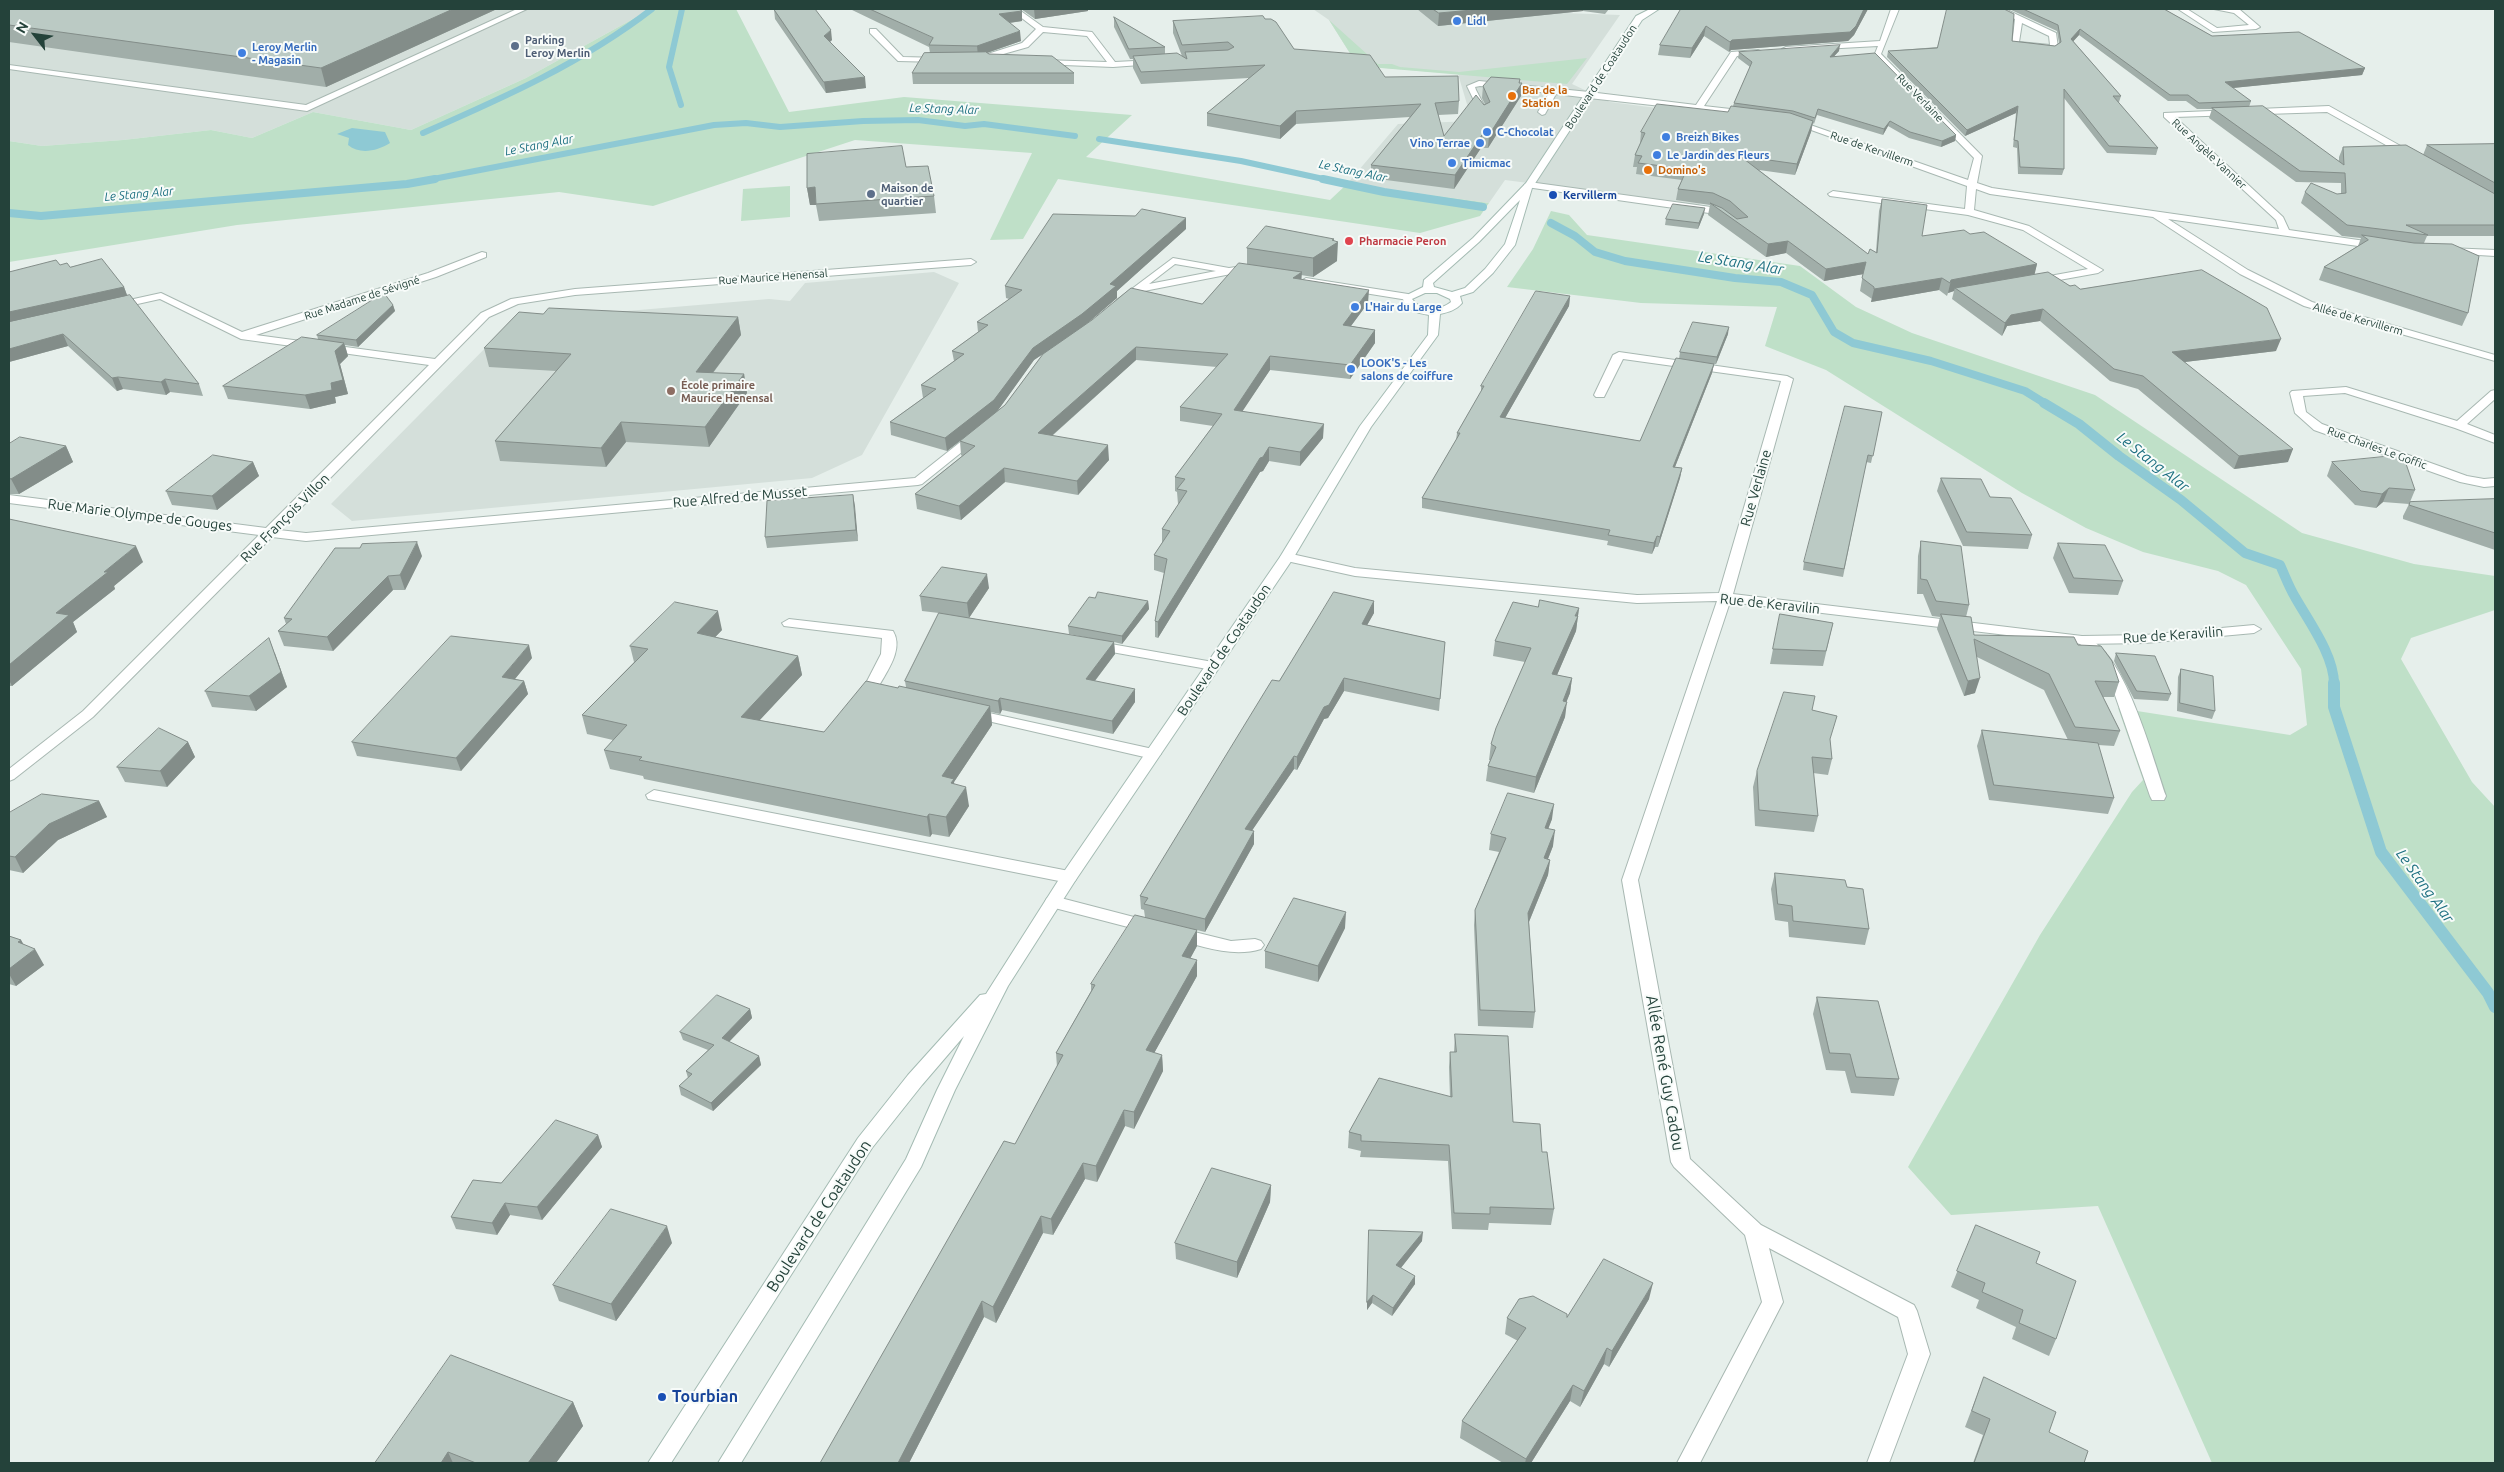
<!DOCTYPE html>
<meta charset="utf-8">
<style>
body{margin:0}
#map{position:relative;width:2504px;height:1472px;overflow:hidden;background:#e6efeb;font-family:Ubuntu,sans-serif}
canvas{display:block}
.frame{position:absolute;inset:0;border:10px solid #24423a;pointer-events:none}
.north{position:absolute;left:10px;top:10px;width:50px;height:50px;-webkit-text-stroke:4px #f7fbf9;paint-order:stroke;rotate:300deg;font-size:14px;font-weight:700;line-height:20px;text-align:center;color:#24423a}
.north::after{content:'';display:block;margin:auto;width:18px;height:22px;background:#24423a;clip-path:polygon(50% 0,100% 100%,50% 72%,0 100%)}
</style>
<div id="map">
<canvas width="2504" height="1472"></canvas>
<div class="frame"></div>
<div class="north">N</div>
</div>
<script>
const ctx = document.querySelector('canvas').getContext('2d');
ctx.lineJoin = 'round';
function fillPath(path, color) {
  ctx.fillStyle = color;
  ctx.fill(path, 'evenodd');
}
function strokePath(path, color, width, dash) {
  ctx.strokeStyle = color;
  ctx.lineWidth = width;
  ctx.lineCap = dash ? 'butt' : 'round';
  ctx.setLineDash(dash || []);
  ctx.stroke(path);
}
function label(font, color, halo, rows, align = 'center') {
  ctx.font = font + ' Ubuntu,sans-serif';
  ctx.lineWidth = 4;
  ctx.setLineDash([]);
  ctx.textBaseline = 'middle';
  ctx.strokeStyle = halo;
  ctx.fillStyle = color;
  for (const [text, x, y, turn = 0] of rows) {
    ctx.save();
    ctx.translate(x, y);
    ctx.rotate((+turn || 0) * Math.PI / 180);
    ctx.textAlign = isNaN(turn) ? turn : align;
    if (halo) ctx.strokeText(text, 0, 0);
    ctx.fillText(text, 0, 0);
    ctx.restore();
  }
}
fillPath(new Path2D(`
 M9 9H651L526 78 411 130 313 112 252 138 211 130 123 140 42 146 9 141Z
 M1313 9H1561L1564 13 1620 15 1572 84 1610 102 1743 119 1699 205 1505 180 1489 203 1347 184 1398 124 1472 121 1458 74 1358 66 1329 20Z
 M934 272 959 283 862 455 812 478 352 521 331 504 506 327 521 320 769 299 790 301 805 283Z`), '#d4dfda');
fillPath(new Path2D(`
 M651 9H736L789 112 904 97 1132 115 1086 157 1330 200 1347 184 1489 203 1480 216 1420 233 1058 179 1023 239 990 240 1032 153 855 140 653 206 559 192 237 225 9 262V141L42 146 123 140 211 130 252 138 313 112 411 130 526 78Z
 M1329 20 1378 64H1392L1400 67 1459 72 1587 58 1567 84 1358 66Z
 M790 186V217L741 221 743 189Z
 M1551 211 1569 215 1587 235 1800 266 1856 307 1912 333 2095 395 2302 533 2414 564 2495 576V610L2411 638 2401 659 2472 782 2495 807V1463H2212L2098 1206 1951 1215 1908 1167 2040 935 2132 792 2143 780 2118 708 2290 735 2307 725 2301 669 2246 585 2218 571 2143 552 2086 528 2022 493 1826 370 1765 346 1777 307 1641 303 1507 287 1533 249Z`), '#bfe0c8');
fillPath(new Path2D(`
 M352 128 385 132 390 143C377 151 360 155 348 145L349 138 337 134Z`), '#8ec9d4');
strokePath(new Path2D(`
 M681 105 669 67 682 9
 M423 133C503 98 582 63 652 9
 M1099 139 1241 161 1328 180
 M428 180 714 125 746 123 780 127 863 121 918 120 965 126 984 124 1075 136`), '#8ec9d4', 6);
strokePath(new Path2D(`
 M1323 179 1384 192 1483 207
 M9 213 41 216 407 184 435 179
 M1551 223 1575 236 1595 252 1625 261 1735 278 1781 282 1812 295 1834 332 1853 343 1931 361 2025 391 2046 404`), '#8ec9d4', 8);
strokePath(new Path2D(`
 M2044 403 2079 424 2119 456 2181 500 2245 553 2280 565C2285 576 2289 587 2295 597 2309 622 2334 655 2334 684`), '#8ec9d4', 10);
strokePath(new Path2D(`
 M2334 683V707L2381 852 2488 993 2495 1007`), '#8ec9d4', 12);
const lane = new Path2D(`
 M517 9H527L307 111 9 69V65L306 105Z
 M1479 81 1589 92 1593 95 1589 98 1556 94 1545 114 1542 115 1538 112 1549 93 1480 86 1475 87 1476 90 1488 113 1484 116 1480 113 1467 86Z
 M1529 182 1711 207 1731 218 1726 221 1709 213 1526 187 1524 185Z
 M789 619 893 631C904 649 887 671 879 686L890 694 888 697 872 696 864 687 881 654 882 638 784 626 782 623Z
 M2082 636C2124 646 2152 757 2166 796L2164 800H2152L2150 796 2108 675 2096 657 2075 640Z
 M1094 641 1213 662 1220 666 1213 670 1089 648 1087 645Z
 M971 709 1153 749 1161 754 1153 759 966 716 964 713Z
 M654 790 1069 871 1075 873 1077 877 1075 881 1069 883 648 799 646 795Z
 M1053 896 1157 923 1159 927 1157 931 1151 933 1047 906 1045 902 1047 898Z
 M1178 928 1231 941 1255 939 1261 941 1264 945 1261 949C1232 958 1200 946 1172 938L1169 934 1172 930Z`);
const street = new Path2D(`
 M1010 9H1018L1043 27 1092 32 1115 62 1154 60 1158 62 1154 64 1113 67 1039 64V60H1042L1107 62 1087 36 1043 32 1028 47 975 62V58L1022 43 1036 29Z
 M1891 9H1899L1881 54 1982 156 1977 183 1992 188 2279 229 2276 220 2164 117V113L2329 106 2415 154V158H2409L2327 112 2175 117 2283 217 2289 230 2379 243 2384 246 2379 249 2168 219 2248 270 2312 302 2495 355V361L2304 306 2240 274 2153 217 1990 194 1976 189 1974 210 2029 226 2103 270 2098 273 2037 284 2032 281 2033 279 2088 269 2023 230 1968 215 1830 196 1828 194 1833 191 1965 209 1967 186 1789 122 1796 120 1968 180 1974 158 1874 56 1878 46 1786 51 1782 49 1786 47 1880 41Z
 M1996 9H2005L2056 33 2058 48 2054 50 2012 46 2015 19ZM2022 23 2049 36 2050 45 2019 42Z
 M2178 9H2187L2217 28 2249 25 2234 13 2214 9H2239L2260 27 2256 29 2213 32Z
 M870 29H876L903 57 940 58 944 60 940 62 898 61 870 33Z
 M1758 50 1762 52 1761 54 1737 56 1704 106 1748 111 1751 112V116L1589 98 1585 95 1589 92 1696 105 1731 52Z
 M2449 248 2495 250V256L2445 253V249Z
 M482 252 486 253V257L436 277 256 335 435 359 481 313 511 299 575 289 971 259 976 262 971 265 575 295 518 304 489 317 279 530 306 533 915 478 973 432 977 431 983 435 922 484 918 485 306 541 272 537 93 717 14 779 9 781V769L83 711 259 535 9 503V495L266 528 429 365 241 339 160 299 115 309 110 306 111 304 161 293 242 332 428 273Z
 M1173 258 1229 268 1236 267 1256 273 1251 276 1236 273 1139 292 1125 304H1117V300ZM1175 264 1216 271 1149 284Z
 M1306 278 1408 294 1413 297 1408 300 1302 283 1301 281Z
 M1619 352 1787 376 1793 379 1733 594 2082 636 2145 635 2254 625 2261 629 2254 633 2145 643 2082 644 1730 602 1638 880 1690 1159 1761 1225 1914 1305 1917 1311 1930 1354 1889 1463H1867L1908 1354 1898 1317 1769 1248 1783 1302 1700 1463H1677L1762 1302 1745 1235 1674 1167 1671 1162 1622 880 1717 601 1637 603 1355 576 1282 560 1280 557 1287 553 1355 568 1637 595 1719 593 1781 381 1623 359 1604 397H1596L1594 395 1613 355Z
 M2346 387 2457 421 2491 391 2495 390V399L2467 424 2495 435V443L2455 428 2345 393 2303 396 2306 412 2322 424 2467 476 2484 479 2495 478V486L2484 487 2460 482 2314 430 2295 413 2290 393 2292 391Z`);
const secondary = new Path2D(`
 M1650 9H1659L1642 20 1532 188 1515 245 1493 273 1473 292 1460 296 1462 303C1456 310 1449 312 1440 314L1438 335 1371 427 1294 557 1075 881 1008 986 955 1090 921 1167 741 1463H718L906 1159 937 1090 964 1036 922 1085 872 1148 671 1463H648L858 1138 908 1075 980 995 986 994 1063 873 1280 557 1360 426 1428 335 1429 315C1418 313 1403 310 1403 297L1423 287 1424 280 1473 238 1526 183 1636 16ZM1520 200 1505 244 1485 269 1465 288 1452 292 1434 287 1433 283 1479 242ZM1425 293H1437L1450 299 1451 302C1440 311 1421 312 1412 299Z`);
strokePath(lane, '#a8b8b2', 2);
strokePath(street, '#a8b8b2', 2);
strokePath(secondary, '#a4bbb3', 2);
fillPath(lane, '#fff');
fillPath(street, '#fff');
fillPath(secondary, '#fff');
fillPath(new Path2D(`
 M9 9H497L326 87 9 42Z
 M774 9 832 40 830 42 866 88 826 93 775 19Z
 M850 9H1019L1022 21 1010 23 1021 41 987 53 989 54 1074 73V84H913L912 73 930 53 929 47Z
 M1021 9H1088V11L1035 19Z
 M1417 9H1609L1605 14 1583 11 1438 26Z
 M1681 9H1868L1854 35 1848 41 1731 50 1729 52 1704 36 1690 58 1658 55 1660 45Z
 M2009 9H2164L2212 36 2365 68 2362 75 2232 88 2251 101 2249 107 2339 161V157L2343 147 2423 155 2427 145 2495 144V236H2427L2424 243 2468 313 2462 326 2319 280 2324 267 2358 246 2361 238 2342 236 2301 203 2305 192 2337 194H2341V183L2296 182 2209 118 2212 109H2197L2186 101H2168L2079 35 2073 41 2121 96 2119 102H2118L2158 148 2156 155 2107 153 2064 98V169L2062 175 2018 174 2017 148 2013 147 2016 113 1965 136 1887 57 1888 51 2012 41 2055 46 2059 43 2057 31Z
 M1114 17 1165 47V54L1182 56 1173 33V21L1265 19 1294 49 1385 77 1459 101 1458 114 1438 115 1444 136 1485 104 1482 98 1483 86 1522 83 1521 96 1488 148H1481L1454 189 1371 178V165L1410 117 1296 124 1280 139 1207 126V113L1249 78 1141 84 1133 68V59H1130L1114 27Z
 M1839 51 1834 56 1956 135 1955 141 1941 147 1909 138 1888 126 1883 135 1817 115 1814 124 1813 123 1811 132 1795 175 1759 170 1868 254 1876 252 1879 211 1882 199 1922 236 1970 234 2037 264 2034 274 2276 351 2185 362 2288 462 2234 469 2138 389 2110 381 2040 321 2007 326 2002 336 1952 299 1954 291 1948 293 1947 296 1939 290 1871 302 1872 299 1860 291 1863 274 1824 281 1786 253 1766 257 1708 215 1710 205 1676 200 1678 189 1682 180 1636 174 1637 167H1633L1635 155 1640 144 1641 132 1728 112 1733 106 1734 103 1750 67 1738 58 1739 52Z
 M906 167 934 196 936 213 819 221 816 205H810L807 188Z
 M1704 214 1698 229 1665 225 1666 219Z
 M1186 229 1117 291V298L1083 327 1202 304 1247 264V248L1334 241 1337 261 1313 277 1301 275V280L1368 303 1351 326 1375 330V343L1350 379 1270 370 1242 411 1323 438 1300 466 1269 461 1263 471 1260 472 1158 638 1155 637V621L1164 573 1154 570V555L1162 543V529L1179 504H1178L1177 492 1175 491V477L1213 426 1180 421V407L1217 367 1136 360 1052 436 1109 460 1078 495 1005 482 961 520 917 509 915 494 962 456 961 455 960 441 1005 405 1043 354 1034 360 996 413 947 451 891 435 890 422 923 398 921 385 954 361 952 351 978 332 977 322 1009 299 1006 298 1005 286Z
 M60 265 70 267 124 287 127 295 199 384 203 396 170 392 166 395 123 389 117 391 68 346 9 362V272Z
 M1570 296 1569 306 1505 418 1640 441 1679 359 1680 352 1728 334 1716 364H1714L1712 373 1675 467 1682 468 1680 478 1658 547H1655L1652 554 1607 545 1608 541 1422 508V498L1456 440 1457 433 1481 392V386Z
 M393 305 395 311 358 347 345 345 348 356 340 364 348 394 335 397 336 403 310 409 228 399 223 386 318 339 317 335Z
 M543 314 738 317 741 335 713 373 744 374 747 393 709 447 626 442 606 467 500 461 495 441 556 371 489 367 484 348Z
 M1882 412 1871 463 1866 462 1843 577 1803 570 1804 562Z
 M9 444 66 446 73 462 19 494H9Z
 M253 462 259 476 217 510 172 505 166 491Z
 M2332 462 2415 490 2410 502 2495 499V550L2403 519V516L2409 504 2383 502 2376 508 2355 505 2327 476Z
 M1941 478 1990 497 2032 535 2028 549 1963 546 1937 491Z
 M853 495 858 541 767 548 765 537Z
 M9 519 143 562 114 586 115 589 73 622 77 632 12 686H9Z
 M1921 541 1969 605 1966 617 1974 635 2078 645 2119 682 2114 697H2103L2120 731 2114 746 2098 745 2114 798 2108 814 1989 800 1977 746 1982 730 2068 740 2044 690 1977 657 1975 693 1964 696 1937 629 1940 617 1932 616 1923 594H1917L1918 556Z
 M2058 543 2123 581 2118 595 2069 593 2053 558Z
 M422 556 405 590H393L333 651 284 646 278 631 286 624 284 618Z
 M989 588 969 618 1099 640 1069 634 1068 626 1095 598 1148 601 1149 609 1122 644 1114 642 1115 654 1095 681 1135 702 1113 734 1002 710 1000 714 991 712 992 725 954 782V784L969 806 949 837 932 834 930 837 644 779 643 776 610 769 604 750 613 740 587 734 582 715 634 662 630 646 722 630 715 637 798 656 802 675 759 720 824 732 898 688 906 687 905 681 939 613 922 611 920 596Z
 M1374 601V613L1367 625 1445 642 1439 711 1344 691 1328 718 1324 719 1297 770 1294 769 1252 830 1254 844 1205 932 1197 930V946L1190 958 1197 976 1154 1053 1162 1055 1163 1071 1134 1129 1125 1126 1097 1182 1085 1179 1053 1235 1043 1233 996 1323 984 1317 909 1463H820L1015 1144 1057 1067 1056 1053 1091 991V984L1145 917 1144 910 1141 909 1140 896 1279 681Z
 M1538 607 1579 608 1576 631 1557 675 1572 678 1570 693 1566 702 1565 717 1534 793 1486 781 1488 766 1490 760H1489L1491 744 1525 662 1493 656 1495 641Z
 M1780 614 1833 623 1823 666 1770 664Z
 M275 653 287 687 256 711 212 707 205 691Z
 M2116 653 2171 694 2168 701 2134 699 2114 661Z
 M532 658 515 679 524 681 528 694 461 771 357 756 352 742Z
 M2181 669 2215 711 2212 719 2177 711 2178 677Z
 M1812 710 1830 741 1832 759 1828 775 1813 773 1818 816 1814 832 1755 826 1753 787 1757 771Z
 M188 742 195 757 167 787 125 782 117 767Z
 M99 801 107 817 58 840 23 873 9 870V813Z
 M1552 819 1548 828 1553 846 1548 859 1550 860 1548 875 1529 922 1535 1012 1533 1028 1478 1026 1474 925 1475 910 1499 852 1489 850 1491 834Z
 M1775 873 1847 887 1869 929 1865 945 1789 937 1788 922 1775 920 1771 889Z
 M1345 928 1318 982 1265 968V951Z
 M9 936 21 940 23 944 44 965 16 986 9 984Z
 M1817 997 1899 1079 1894 1096 1851 1093 1845 1071 1826 1070 1813 1014Z
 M750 1009 752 1018 729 1042 759 1056 761 1065 713 1111 681 1095 679 1086 688 1078 686 1071 708 1050 683 1040 680 1032Z
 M1455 1034 1513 1122 1542 1152 1554 1209 1551 1225 1489 1223 1488 1230 1452 1229 1448 1161 1360 1157 1361 1151 1348 1148 1349 1132 1450 1097 1449 1067 1450 1052H1454Z
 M598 1135 602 1147 542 1220 510 1215 497 1235 456 1229 451 1217 501 1183Z
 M1271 1185 1270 1202 1237 1278 1176 1259 1175 1243Z
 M1976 1225 2036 1263 2056 1339 2049 1356 2012 1339 2016 1327 1976 1308 1979 1300 1951 1287Z
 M1369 1230 1422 1241 1401 1268 1415 1284 1392 1316 1372 1303 1367 1310Z
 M672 1243 616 1321 559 1301 553 1285Z
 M1649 1299 1609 1367 1604 1364 1580 1407 1570 1401 1531 1463H1503L1460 1438 1462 1421 1518 1341 1505 1334 1507 1318 1567 1317Z
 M1984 1377 2049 1432 2084 1463H1973L1983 1435 1965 1427Z
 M573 1402 583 1426 556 1463H375Z`), '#a1aea9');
fillPath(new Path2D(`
 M453 9H497L326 87 321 68Z
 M1034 9H1088V11L1035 19Z
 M1483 9H1583V11L1438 26 1439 13Z
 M1864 9H1868L1854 35 1848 41 1731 50 1729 52 1730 42 1732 40Z
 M1022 11V21L1000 24 999 14Z
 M1706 26 1704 36 1690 58 1692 48Z
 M2080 29 2079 35 2070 45 2071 39Z
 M831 30 832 40 825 46 824 36Z
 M1020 31 1021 41 978 56 977 46Z
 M1840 45 1839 51 1829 62 1830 57Z
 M2365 68 2362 75 2223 89 2225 82Z
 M865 77 866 88 826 93 824 82Z
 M1520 79 1519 88 1522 83 1521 96 1488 148 1489 135 1519 83Z
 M2018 106 2016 113 1965 136 1967 130Z
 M1296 111V124L1280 139V126Z
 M1813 121 1811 132 1795 175 1797 164Z
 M1890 121 1888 126 1883 135 1884 129Z
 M1482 135 1481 148 1454 189 1455 175Z
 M1956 135 1955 141 1941 147 1942 141Z
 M815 187 816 205H810L807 188Z
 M1705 208 1704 214 1698 229 1699 223Z
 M1186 218V229L1117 291V298L1083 327 1034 360 996 413 947 451 945 438 1033 348 1110 284Z
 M1334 239V244L1338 242 1337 261 1313 277V258Z
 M1788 241 1786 253 1766 257 1768 244Z
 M1866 262 1864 274 1824 281 1826 269Z
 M2037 264 2034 277 1955 288 1954 291 1948 293 1951 280 1956 279Z
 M1302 272 1301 285 1293 278Z
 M1942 278 1939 290 1871 302 1874 289Z
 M124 287 128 298 9 325V312Z
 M1369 290 1368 303 1342 338 1343 325Z
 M1570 296 1569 306 1500 427V417Z
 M393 305 395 311 358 347 356 340Z
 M2043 309 2040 321 2007 326 2002 336 2005 323 2011 315Z
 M738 317 741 335 699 391 696 372Z
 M1729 327 1728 334 1716 364 1717 357Z
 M1375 330V343L1350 379V365Z
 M63 334 68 346 9 362V349Z
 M2281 339 2276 351 2168 364 2172 352Z
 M344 343 348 356 340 364 348 394 335 397 336 403 310 409 305 395 331 383 335 351Z
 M1136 347V360L1039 447 1038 433Z
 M1270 356V370L1234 424V410Z
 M1714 364 1712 373 1671 477 1673 467Z
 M744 374 747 393 709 447 705 427Z
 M118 377 123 389 117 391 112 378Z
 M165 379 170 392 166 395 161 382Z
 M621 422 626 442 606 467 601 448Z
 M1324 424 1323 438 1300 466V452Z
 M1108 445 1109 460 1078 495 1077 481Z
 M66 446 73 462 19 494 11 479Z
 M1269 447V461L1263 471 1260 472 1158 638V622L1260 458Z
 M2293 449 2288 462 2234 469 2239 456Z
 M253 462 259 476 217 510 212 496Z
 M1004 468 1005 482 961 520 959 506Z
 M1682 468 1680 478 1658 547 1660 537Z
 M2389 488 2383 502 2376 508 2382 494Z
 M853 495 855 506 858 541 856 530Z
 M1657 536 1655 547 1652 554 1654 543Z
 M417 542 422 556 405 590 400 575Z
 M136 546 143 562 114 586 115 589 73 622 77 632 12 686 9 680V665L56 613 104 572Z
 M987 574 989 588 969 618 967 603Z
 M388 576 393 590 333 651 327 637Z
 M1148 601 1149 609 1122 644V636Z
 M1374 601V613L1361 636 1362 624Z
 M1579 608 1576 631 1551 689 1552 674Z
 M718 611 722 630 701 652 697 633Z
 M269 638 287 687 256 711 249 696Z
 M1114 642 1115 654 1087 691 1086 679Z
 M529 645 532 658 506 690 502 677Z
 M798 656 802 675 745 736 741 717Z
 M1344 678V691L1328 718 1324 719 1297 770V757L1324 707Z
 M1572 678 1570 693 1561 716 1563 701Z
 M1980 678 1975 693 1964 696 1968 681Z
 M524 681 528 694 461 771 456 758Z
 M1135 689V702L1113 734 1112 721Z
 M1000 698 1002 710 1000 714 998 701Z
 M1567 702 1565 717 1534 793 1536 777Z
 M990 706 992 725 954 782 956 798 942 776Z
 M188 742 195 757 167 787 160 771Z
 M1294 756V769L1245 841V829Z
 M966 787 969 806 949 837 946 817Z
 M99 801 107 817 58 840 23 873 15 857 49 824Z
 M1554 804 1552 819 1543 843 1545 828Z
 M929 814 932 834 930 837 927 817Z
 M1555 830 1553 846 1542 874 1544 858Z
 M1254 831V844L1205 932V919Z
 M1550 860 1548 875 1526 929 1528 913Z
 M1346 912 1345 928 1318 982V966Z
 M1197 930V946L1183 972 1182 956Z
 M21 940 29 954 35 949 44 965 16 986 9 974V969L18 942Z
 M1197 960V976L1147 1066 1146 1050Z
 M750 1009 752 1018 724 1047 722 1038Z
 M1162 1055 1163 1071 1134 1129V1112Z
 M759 1056 761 1065 713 1111 711 1103Z
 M1124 1110 1125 1126 1097 1182 1096 1166Z
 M598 1135 602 1147 542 1220 537 1207Z
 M1083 1163 1085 1179 1053 1235 1051 1219Z
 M1271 1185 1270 1202 1237 1278V1262Z
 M505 1203 510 1215 497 1235 492 1223Z
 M1041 1216 1043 1233 996 1323 993 1307Z
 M667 1226 672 1243 616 1321 611 1304Z
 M1423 1232 1422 1241 1396 1274V1265Z
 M1415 1276V1284L1392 1316 1393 1308Z
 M1653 1283 1649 1299 1609 1367 1612 1351Z
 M1373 1295 1372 1303 1367 1310V1302Z
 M982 1301 984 1317 909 1463H898Z
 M1607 1348 1604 1364 1580 1407 1584 1391Z
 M1573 1385 1570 1401 1531 1463H1525L1526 1459Z
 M573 1402 583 1426 556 1463H528Z
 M448 1452 453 1463H441Z`), '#838d89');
const building = new Path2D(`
 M9 9H453L321 68 9 25Z
 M774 9H815L831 30 824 36 865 77 824 82Z
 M870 9H1019L1022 11 999 14 1020 31 977 46 929 45 933 38Z
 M1433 9H1483L1439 13Z
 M1681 9H1864L1856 26 1850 32 1732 40 1730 42 1706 26 1692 48 1660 45Z
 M1947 9H2004L2014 14 2012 41 2055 46 2061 42 2058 25 2023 9H2164L2212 36 2299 32 2365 68 2225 82 2251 101 2199 103 2188 95H2170L2080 29 2071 39 2121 96H2113L2158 148 2109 146 2064 89V169L2020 167 2018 141 2014 140 2018 106 1967 130 1888 51 1937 48Z
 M1263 16 1265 19H1271L1276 22 1294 49 1370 55 1385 77 1458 76 1459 101 1435 103 1444 136 1476 95 1484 105 1490 102 1483 86 1491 77 1520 79 1519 83H1522L1489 135H1482L1455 175 1371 165 1421 104 1296 111 1280 126 1207 113 1265 65 1141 72 1133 56 1177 53 1187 59 1185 52 1228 50 1234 47 1228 42 1182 45 1173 21Z
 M1114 17 1165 47 1129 49Z
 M1840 45 1830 57 1875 53 1956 135 1942 141 1910 132 1890 121 1884 129 1818 109 1815 118 1793 111 1734 103 1752 62 1739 52Z
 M986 52 989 54 1052 56 1074 73H912L924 53Z
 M1657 104 1728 112 1731 106 1790 113 1813 121 1797 164 1740 156 1868 254 1870 249 1877 253 1882 199 1927 205 1922 236 1964 230 1970 234 1984 232 2037 264 1956 279 1951 280 1950 283 1942 278 1874 289V287L1862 278 1866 262 1826 269 1788 241 1768 244 1710 203 1722 208 1737 219 1748 217 1730 201 1713 193 1678 189 1687 169 1638 163 1642 156 1635 155 1645 133 1641 132Z
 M2263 106 2344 165 2343 147 2406 145 2495 194V225H2406L2428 235 2347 225 2305 192 2311 183 2337 194 2346 193 2345 173 2300 171 2212 108Z
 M2495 144V183L2427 145Z
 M902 146 906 167 928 166 934 196 816 204 815 187 807 188V154Z
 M1673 204 1705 208 1699 223 1666 219Z
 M1142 209 1186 218 1110 284 1116 286 1082 314 1033 348 994 400 945 438 890 422 936 389 921 385 964 354 952 351 988 325 977 322 1022 290 1005 286 1053 214 1135 216Z
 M1266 226 1334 239 1332 240 1338 242 1313 258 1247 248Z
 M2362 235 2414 243 2452 244 2479 256 2468 313 2324 267 2368 240Z
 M102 259 124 287 9 312V272L56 260 60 265 67 263 70 267Z
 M1239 263 1302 272 1293 278 1369 290 1343 325 1375 330 1350 365 1270 356 1234 410 1324 424 1300 452 1269 447 1263 457 1260 458 1158 622 1155 621 1167 559 1154 555 1170 531 1162 529 1187 491 1177 489 1185 479 1175 477 1222 414 1180 407 1228 354 1136 347 1038 433 1108 445 1077 481 1004 468 959 506 915 494 975 446 960 441 1005 405 1043 354 1092 320 1131 288 1202 304Z
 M2202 270 2267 308 2281 339 2172 352 2293 449 2239 456 2143 376 2114 369 2043 309 2011 315 2005 323 1955 288 2048 272 2070 286 2075 285 2080 289Z
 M1536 291 1570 296 1500 417 1640 441 1676 358 1714 364 1673 467 1682 468 1660 537 1657 536 1654 543 1608 535 1610 530 1422 498 1460 433H1457L1484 386H1481Z
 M384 293 393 305 356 340 317 335Z
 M130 295 199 384 165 379 161 382 118 377 112 378 63 334 9 349V322Z
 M549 308 738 317 696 372 744 374 705 427 621 422 601 448 495 441 571 354 484 348 519 312 543 314Z
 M1693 322 1729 327 1717 357 1680 352Z
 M302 337 344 343 335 351 343 380 331 383 332 390 305 395 223 386Z
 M1845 406 1882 412 1873 456 1868 455 1844 569 1804 562Z
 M20 437 66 446 11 479 9 478V444Z
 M213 455 253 462 212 496 166 491Z
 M2403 455 2415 490 2389 488 2382 494 2361 491 2332 462Z
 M1941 478 1981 479 1990 497 2011 498 2032 535 1967 532Z
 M853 495 856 530 765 537 767 501Z
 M2495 499V533L2409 505 2410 502Z
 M9 519 136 546 104 572H108L56 613 69 615 9 665Z
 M1921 541 1961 546 1969 605 1936 601 1927 580 1921 579Z
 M417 542 400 575 388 576 327 637 278 631 292 619 284 618 335 548H360L362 544Z
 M2058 543 2105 545 2123 581 2074 578Z
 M942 567 987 574 967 603 920 596Z
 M1098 592 1148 601 1122 636 1068 626 1089 597 1095 598Z
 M1334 592 1374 601 1362 624 1445 642 1440 699 1344 678 1329 705 1324 707 1297 757 1294 756 1245 829 1254 831 1205 919 1144 904 1148 898 1140 896 1223 760 1272 680 1279 681Z
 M1540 600 1579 608 1575 616H1578L1552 674 1572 678 1563 701 1567 702 1536 777 1488 766 1496 747 1491 744 1496 728 1531 648 1495 641 1513 602 1538 607Z
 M675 602 718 611 697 633 798 656 741 717 824 732 866 681 898 688 899 686 990 706 942 776 954 779 951 783 966 787 946 817 929 814 927 817 639 760 642 757 604 750 627 725 582 715 648 649 630 646Z
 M939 613 1114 642 1086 679 1135 689 1112 721 1000 698 998 701 905 681Z
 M1780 614 1833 623 1826 651 1773 649Z
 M1941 614 1971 617 1974 635 2074 637 2078 645 2101 646 2112 661 2119 682 2095 681 2120 731 2075 727 2049 674 1974 639 1980 678 1968 681Z
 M451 636 529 645 502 677 524 681 456 758 352 742Z
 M269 638 281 672 249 696 205 691Z
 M2116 653 2155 656 2171 694 2137 691Z
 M2181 669 2213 676 2215 711 2180 703Z
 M1784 692 1815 696 1812 710 1837 716 1830 739 1832 759 1812 757 1818 816 1759 810 1757 771Z
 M159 728 188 742 160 771 117 767Z
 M1982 730 2098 743 2114 798 1994 785Z
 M1508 793 1554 804 1545 828 1555 830 1544 858 1550 860 1528 913 1535 1012 1480 1010 1475 910 1506 838 1491 834Z
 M42 794 99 801 49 824 15 857 9 856V813Z
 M1775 873 1845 880 1847 887 1863 889 1869 929 1793 921 1792 906 1778 904Z
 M1294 898 1346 912 1318 966 1265 951Z
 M1135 915 1197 930 1182 956 1197 960 1146 1050 1162 1055 1134 1112 1124 1110 1096 1166 1083 1163 1051 1219 1041 1216 993 1307 982 1301 898 1463H820L1004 1141 1015 1144 1063 1055 1056 1053 1095 985 1091 984Z
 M9 936 21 940 18 942 35 949 9 969Z
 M717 995 750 1009 722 1038 759 1056 711 1103 679 1086 692 1074 686 1071 714 1045 680 1032Z
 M1817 997 1878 1001 1899 1079 1856 1077 1850 1054 1830 1053Z
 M1455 1034 1508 1036 1513 1122 1540 1124 1542 1152H1547L1554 1209 1490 1207V1214L1454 1213 1449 1145 1361 1141V1135L1349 1132 1379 1078 1452 1097 1450 1052H1456Z
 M556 1120 598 1135 537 1207 505 1203 492 1223 451 1217 473 1180 501 1183Z
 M1212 1168 1271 1185 1237 1262 1175 1243Z
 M611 1209 667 1226 611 1304 553 1285Z
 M1976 1225 2040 1252 2036 1263 2076 1281 2056 1339 2019 1323 2023 1310 1982 1292 1985 1283 1957 1271Z
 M1369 1230 1423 1232 1396 1265 1415 1276 1393 1308 1373 1295 1367 1302Z
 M1604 1259 1653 1283 1612 1351 1607 1348 1584 1391 1573 1385 1526 1459 1462 1421 1526 1328 1507 1318 1519 1299 1533 1296 1567 1314V1317Z
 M451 1355 573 1402 528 1463H476L448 1452 441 1463H375Z
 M1984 1377 2056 1412 2049 1432 2088 1451 2084 1463H1974L1990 1419 1972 1411Z`);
fillPath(building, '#bbcac4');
strokePath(building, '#838d89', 1);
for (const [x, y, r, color] of [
 [1457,21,5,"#3f7fe0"],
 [515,46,5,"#5c6f8a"],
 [242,53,5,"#3f7fe0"],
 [1512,96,5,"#e8710a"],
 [1487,132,5,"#3f7fe0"],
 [1666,137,5,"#3f7fe0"],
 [1480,143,5,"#3f7fe0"],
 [1657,155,5,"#3f7fe0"],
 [1452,163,5,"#3f7fe0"],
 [1648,170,5,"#e8710a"],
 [871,194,5,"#5c6f8a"],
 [1553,195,5,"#1a4fb4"],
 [1349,241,5,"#e0444e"],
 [1355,307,5,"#3f7fe0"],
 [1351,369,5,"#3f7fe0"],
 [671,391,5,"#8d6e63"],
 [662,1397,5,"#1a4fb4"]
]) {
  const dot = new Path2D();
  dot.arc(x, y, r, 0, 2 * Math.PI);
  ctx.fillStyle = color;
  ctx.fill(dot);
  strokePath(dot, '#f7fbf9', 2);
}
label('bold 11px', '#366cbe', '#f7fbf9', [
 ["Lidl",1467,21],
 ["Leroy Merlin",252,47],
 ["- Magasin",252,60],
 ["C-Chocolat",1497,132],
 ["Breizh Bikes",1676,137],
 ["Vino Terrae",1470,143,"right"],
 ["Le Jardin des Fleurs",1667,155],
 ["Timicmac",1462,163],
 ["L'Hair du Large",1365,307],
 ["LOOK'S - Les",1361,363],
 ["salons de coiffure",1361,376]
], 'left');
label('bold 11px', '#4e5e75', '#f7fbf9', [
 ["Parking",525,40],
 ["Leroy Merlin",525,53],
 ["Maison de",881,188],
 ["quartier",881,201]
], 'left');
label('11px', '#24423a', '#f7fbf9', [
 ["Boulevard de Coataudon",1601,77,-57],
 ["Rue Verlaine",1920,98,46],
 ["Rue de Kervillerm",1872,149,19],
 ["Rue Angèle Vannier",2209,154,43],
 ["Rue Maurice Henensal",773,277,-4],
 ["Rue Madame de Sévigné",362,298,-18],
 ["Allée de Kervillerm",2358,319,16],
 ["Rue Charles Le Goffic",2377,448,20]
]);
label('bold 11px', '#c56008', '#f7fbf9', [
 ["Bar de la",1522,90],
 ["Station",1522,103],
 ["Domino's",1658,170]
], 'left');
label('bold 11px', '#164399', '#f7fbf9', [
 ["Kervillerm",1563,195]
], 'left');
label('bold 11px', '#be3a42', '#f7fbf9', [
 ["Pharmacie Peron",1359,241]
], 'left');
label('bold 11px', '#785e54', '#f7fbf9', [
 ["École primaire",681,385],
 ["Maurice Henensal",681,398]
], 'left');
label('italic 12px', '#1c6f80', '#f7fbf9', [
 ["Le Stang Alar",944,109,2],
 ["Le Stang Alar",539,145,-11],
 ["Le Stang Alar",1353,171,12],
 ["Le Stang Alar",139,194,-5]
]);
label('14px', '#24423a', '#f7fbf9', [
 ["Rue Verlaine",1756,488,-74],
 ["Rue Alfred de Musset",740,497,-5],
 ["Rue Marie Olympe de Gouges",140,515,7],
 ["Rue François Villon",285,518,-45],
 ["Rue de Keravilin",1770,604,6],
 ["Rue de Keravilin",2173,635,-4],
 ["Boulevard de Coataudon",1224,650,-56]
]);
label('italic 15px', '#1c6f80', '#f7fbf9', [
 ["Le Stang Alar",1741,263,9],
 ["Le Stang Alar",2153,462,38],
 ["Le Stang Alar",2425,886,54]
]);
label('16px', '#24423a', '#f7fbf9', [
 ["Allée René Guy Cadou",1665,1073,80],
 ["Boulevard de Coataudon",819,1216,-57]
]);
label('bold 16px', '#164399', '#f7fbf9', [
 ["Tourbian",672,1397]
], 'left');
</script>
